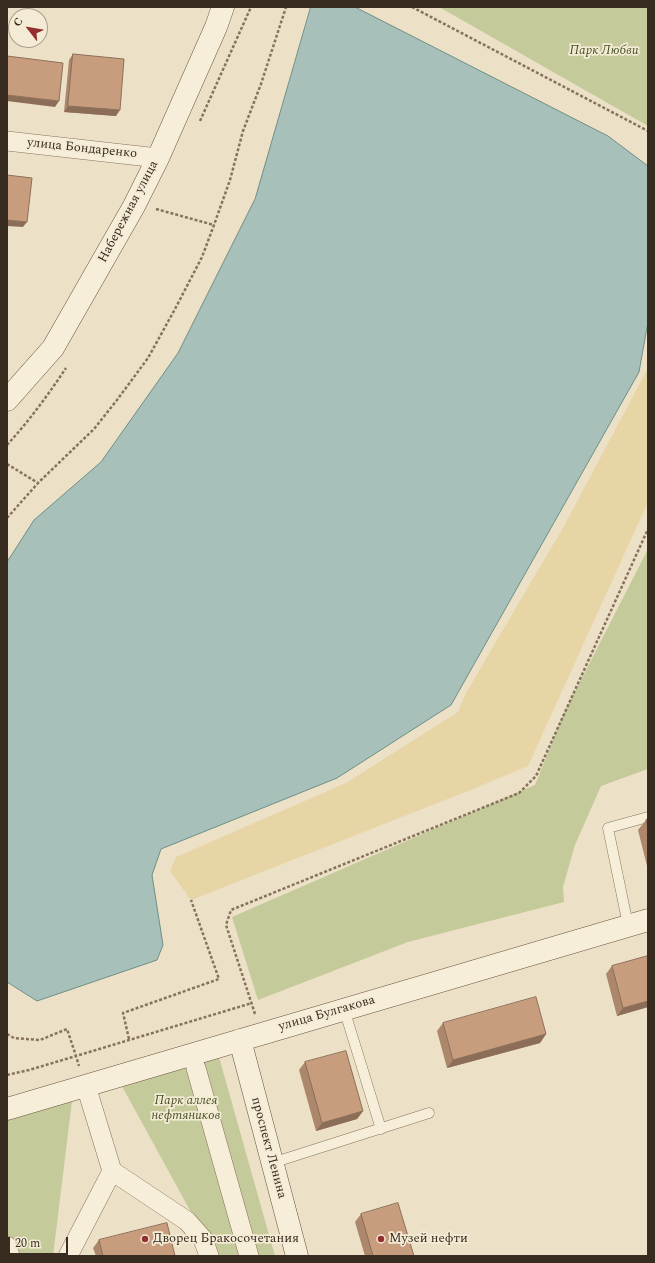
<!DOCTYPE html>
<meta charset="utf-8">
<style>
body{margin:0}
#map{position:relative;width:655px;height:1263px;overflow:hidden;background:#ece1c6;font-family:Spectral,serif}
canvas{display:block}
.frame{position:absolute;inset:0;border:8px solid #382b20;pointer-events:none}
.north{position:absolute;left:8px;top:8px;width:40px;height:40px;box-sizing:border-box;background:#f4ebd5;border:1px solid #a99e8d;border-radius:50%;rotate:301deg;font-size:11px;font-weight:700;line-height:16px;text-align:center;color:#382b20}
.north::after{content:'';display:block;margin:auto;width:14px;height:18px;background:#932f30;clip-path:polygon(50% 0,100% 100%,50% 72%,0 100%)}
.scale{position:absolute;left:8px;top:1237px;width:60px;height:18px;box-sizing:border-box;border:2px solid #382b20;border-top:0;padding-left:5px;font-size:12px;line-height:14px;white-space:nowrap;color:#382b20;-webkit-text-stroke:3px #f4ebd5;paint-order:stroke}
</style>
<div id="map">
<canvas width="655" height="1263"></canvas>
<div class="frame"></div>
<div class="north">С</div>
<div class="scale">20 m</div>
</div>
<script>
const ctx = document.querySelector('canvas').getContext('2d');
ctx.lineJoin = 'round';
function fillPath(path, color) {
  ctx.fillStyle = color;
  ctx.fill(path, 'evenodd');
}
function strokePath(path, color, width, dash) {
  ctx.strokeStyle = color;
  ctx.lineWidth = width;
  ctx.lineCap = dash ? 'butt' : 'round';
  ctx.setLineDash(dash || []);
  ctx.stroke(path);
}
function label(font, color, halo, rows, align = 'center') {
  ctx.font = font + ' Spectral,serif';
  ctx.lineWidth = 3.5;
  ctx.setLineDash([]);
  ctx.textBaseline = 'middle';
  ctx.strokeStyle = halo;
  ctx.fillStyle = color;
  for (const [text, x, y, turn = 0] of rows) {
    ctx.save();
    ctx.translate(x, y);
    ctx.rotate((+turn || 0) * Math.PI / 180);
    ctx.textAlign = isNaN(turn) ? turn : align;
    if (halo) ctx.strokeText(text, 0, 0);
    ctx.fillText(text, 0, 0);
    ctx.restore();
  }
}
fillPath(new Path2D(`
 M439 7H648V126Z
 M648 549V769L601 786 575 845 563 887 564 902 408 942 258 1000 232 917 535 785 565 711Z
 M217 1050 275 1256H215L118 1079Z
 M73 1093 53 1256H7V1112Z`), '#c5ca9a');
fillPath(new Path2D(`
 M648 368V502L528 766 473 789 191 900 170 871 176 857 346 783 458 712 466 693 504 628 564 526Z`), '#e7d5a5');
const water = new Path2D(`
 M311 7H355L608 136 648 166V322L639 372 451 705 337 778 161 849 152 875 163 945 157 960 37 1001 7 982V562L34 520 101 462 178 353 255 199Z`);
fillPath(water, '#a7c0b9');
strokePath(water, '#6e8e86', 1);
const lane = new Path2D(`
 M628 925 608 828 648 817
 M344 1009 381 1129
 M272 1163 429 1113`);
const street = new Path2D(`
 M7 141 158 158
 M196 1068 249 1256
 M86 1086 112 1171
 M7 1246 10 1256
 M68 1256 112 1171 187 1221 203 1239 209 1256`);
const secondary = new Path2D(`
 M7 400 53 348 134 206 158 158 216 27 223 7
 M240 1040 297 1256
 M7 1109 648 920`);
strokePath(lane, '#87735d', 11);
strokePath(street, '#87735d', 20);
strokePath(secondary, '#695440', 23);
strokePath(new Path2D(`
 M412 7 648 131
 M200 121 251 7
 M156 209 214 225
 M7 445C29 421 48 395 66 368
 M7 464 38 483
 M7 518 38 483 94 429 117 400 148 358 175 309 202 257 214 225 230 180 243 131 261 84 286 7
 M255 1014 226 925 231 910 519 793 536 776 648 529
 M7 1034 14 1038 40 1040 67 1029 76 1056 252 1003
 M129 1039 123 1013 219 979 191 900
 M7 1075 29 1070 76 1056 79 1066`), '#87735d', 2.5, [3, 2]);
strokePath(lane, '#f7eed9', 10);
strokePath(street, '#f7eed9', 19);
strokePath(secondary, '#f7eed9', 22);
fillPath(new Path2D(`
 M73 54 116 116 64 112 69 60Z
 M648 819V870L638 830 646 820Z
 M648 956V1007L617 1016 606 974 612 966Z
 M443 1023 546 1034 540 1043 447 1068 437 1031Z
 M305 1062 363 1111 357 1119 316 1131 299 1070Z
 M361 1214 414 1256H365L355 1222Z
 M99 1240 175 1256H96L93 1248Z`), '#ac876c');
fillPath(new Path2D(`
 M7 95 59 101 55 107 7 101Z
 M68 106 120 110 116 116 64 112Z
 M7 220 27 222 23 227 7 226Z
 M648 1001V1007L617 1016 623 1008Z
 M546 1034 540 1043 447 1068 453 1060Z
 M363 1111 357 1119 316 1131 322 1123Z`), '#8c6e58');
const building = new Path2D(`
 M73 54 124 59 120 110 68 106Z
 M7 56 63 63 59 101 7 95Z
 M7 175 32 178 27 222 7 220Z
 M648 819V829L646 820Z
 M648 956V1001L623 1008 612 966Z
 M536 997 546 1034 453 1060 443 1023Z
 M346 1051 363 1111 322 1123 305 1062Z
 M398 1203 414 1256H373L361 1214Z
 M167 1223 175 1256H103L99 1240Z`);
fillPath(building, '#c89d7e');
strokePath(building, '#8c6e58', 1);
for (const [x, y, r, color] of [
 [145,1239,4,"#932f30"],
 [381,1239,4,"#932f30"]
]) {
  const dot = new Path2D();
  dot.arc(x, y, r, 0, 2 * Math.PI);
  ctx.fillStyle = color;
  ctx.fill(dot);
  strokePath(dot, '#f4ebd5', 1.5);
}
label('italic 13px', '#485327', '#f4ebd5', [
 ["Парк Любви",604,51],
 ["Парк аллея",186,1101],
 ["нефтяников",186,1116]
]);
label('13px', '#382b20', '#f4ebd5', [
 ["улица Бондаренко",82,149,6],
 ["Набережная улица",129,212,-62],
 ["улица Булгакова",327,1014,-16],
 ["проспект Ленина",268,1148,75]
]);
label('13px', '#382b20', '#f4ebd5', [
 ["Дворец Бракосочетания",153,1239],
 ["Музей нефти",389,1239]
], 'left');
</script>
